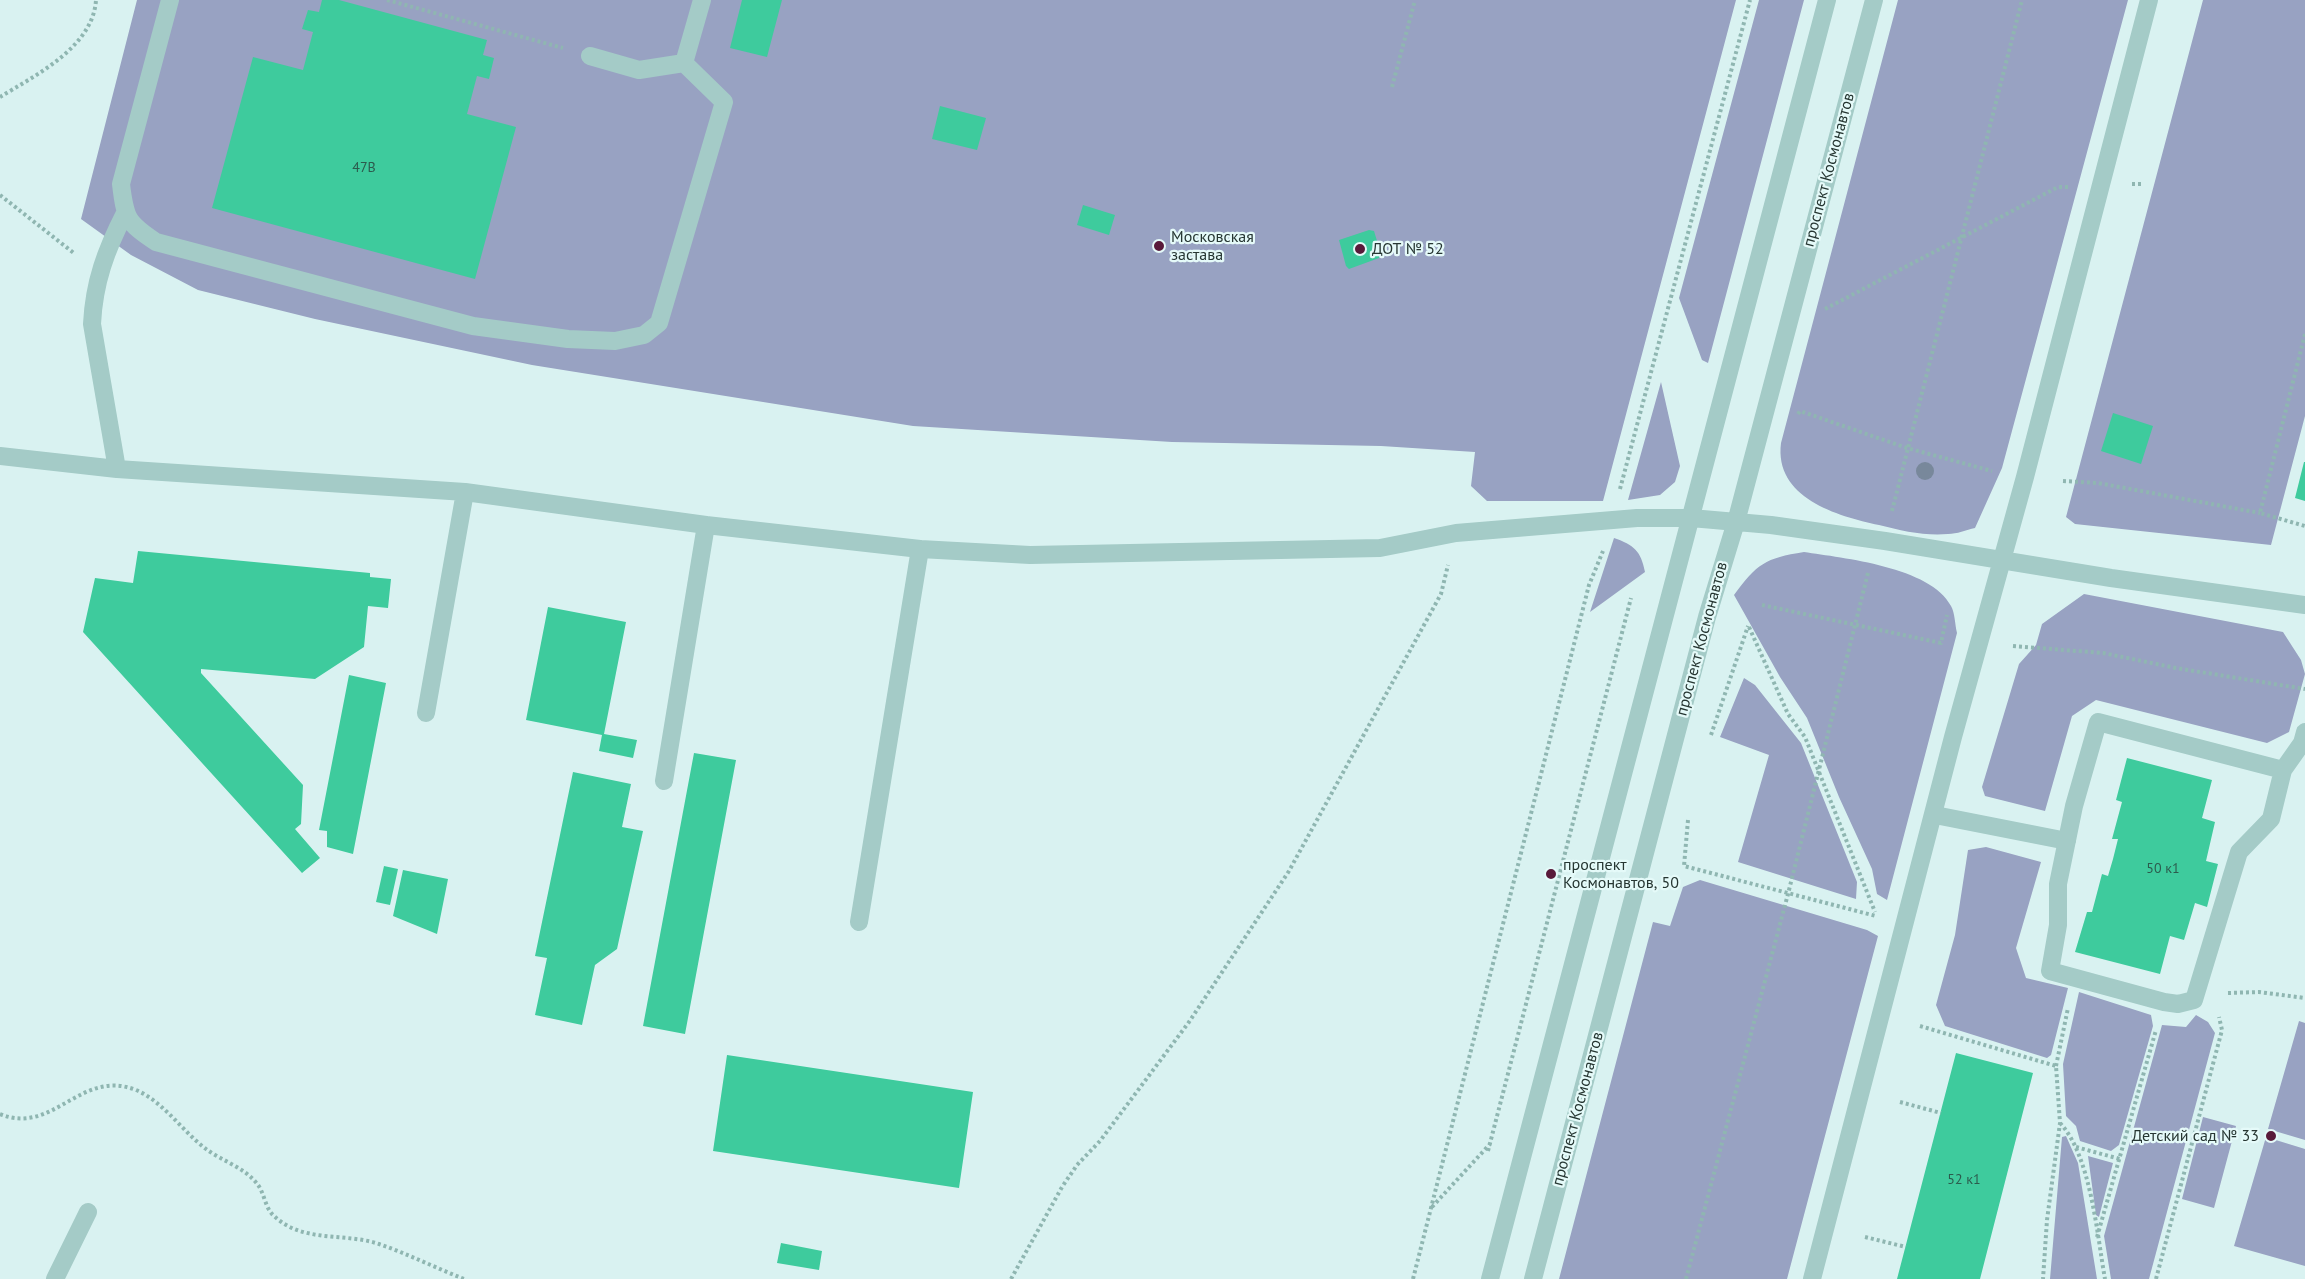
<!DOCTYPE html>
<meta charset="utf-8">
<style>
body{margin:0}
canvas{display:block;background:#d9f2f1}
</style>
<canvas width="2305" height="1279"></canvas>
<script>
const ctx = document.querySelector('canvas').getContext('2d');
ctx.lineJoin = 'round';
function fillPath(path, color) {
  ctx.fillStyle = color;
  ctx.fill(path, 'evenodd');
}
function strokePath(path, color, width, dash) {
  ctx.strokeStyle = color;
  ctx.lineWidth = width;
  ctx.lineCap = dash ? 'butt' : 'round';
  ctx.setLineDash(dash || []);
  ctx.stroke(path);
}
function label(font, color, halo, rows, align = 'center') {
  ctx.font = font + ' "PT Sans",sans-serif';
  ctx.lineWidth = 4.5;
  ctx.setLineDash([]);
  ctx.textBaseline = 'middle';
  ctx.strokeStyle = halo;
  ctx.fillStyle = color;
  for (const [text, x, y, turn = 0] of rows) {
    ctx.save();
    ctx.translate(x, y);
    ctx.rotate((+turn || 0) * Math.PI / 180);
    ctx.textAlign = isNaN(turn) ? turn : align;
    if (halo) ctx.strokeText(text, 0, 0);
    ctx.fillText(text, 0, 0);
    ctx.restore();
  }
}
fillPath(new Path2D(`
 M137 0H1736L1603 501H1487L1471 486 1475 452 1381 446 1172 442 913 426 532 365 315 319 198 290 131 255 81 219Z
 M1759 0H1804L1708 363 1702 360 1679 298Z
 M1898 0H2128L2002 468 1975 528C1966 530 1957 534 1948 534 1925 536 1902 531 1879 525 1837 516 1774 498 1781 443Z
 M2203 0H2305V416L2271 545 2075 524 2066 517Z
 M1661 382 1680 466 1675 482 1660 495 1628 500Z
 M1614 538C1634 545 1641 551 1645 572L1590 612Z
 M1804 552C1843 558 1931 567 1951 606 1955 613 1955 625 1957 633L1887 900 1877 894 1872 869 1839 797 1807 718 1780 677 1734 595C1757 564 1765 558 1804 552Z
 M2084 594 2283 632 2301 660 2305 674 2289 732 2267 743 2096 700 2072 716 2045 811 1985 796 1982 787 2019 664 2036 645 2042 624Z
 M1744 678 1755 685 1801 743 1857 882 1856 899 1738 862 1769 755 1720 737Z
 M1986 847 2041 862 2016 948 2026 978 2068 988 2051 1055 2047 1058 1945 1026 1936 1005 1955 935 1968 850Z
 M1700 880 1867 930 1878 936 1787 1279H1559L1653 922 1670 926 1683 887Z
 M2079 992 2151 1015 2153 1026 2119 1145 2111 1151 2080 1141 2076 1126 2066 1116 2063 1064Z
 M2196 1015 2208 1022 2215 1033 2149 1279H2111L2104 1236 2162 1025 2186 1027Z
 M2299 1021 2305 1023V1140L2268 1129Z
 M2203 1117 2236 1126 2214 1208 2182 1199Z
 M2066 1136 2078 1163 2097 1279H2050L2062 1137Z
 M2266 1137 2305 1149V1266L2234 1246Z
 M2088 1156 2113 1163 2099 1217 2096 1215Z`), '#98a2c2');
fillPath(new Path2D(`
 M322 0H339L487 40 483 55 494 58 489 79 477 76 467 114 516 127 475 279 212 208 253 57 303 70 313 32 302 29 308 10 319 12Z
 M742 0H782L767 57 730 48Z
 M940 106 986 118 977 150 932 139Z
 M1083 205 1115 215 1109 235 1077 225Z
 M1369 230 1374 231 1381 254 1379 258 1349 269 1346 266 1339 240Z
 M2113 413 2153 426 2141 464 2101 451Z
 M2304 462H2305V501L2295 498Z
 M138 551 370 573V577L391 579 388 608 368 606 364 647 315 679 201 669V673L303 785 301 824 295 829 320 858 302 873 83 632 95 578 133 583Z
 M548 607 626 622 604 734 637 740 633 758 599 751 602 735 526 720Z
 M349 675 386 683 353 854 327 847V831L319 830Z
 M694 753 736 760 685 1034 643 1026Z
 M2127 758 2212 780 2202 818 2215 822 2206 861 2218 864 2207 907 2195 903 2184 940 2170 936 2160 974 2075 952 2087 912H2092L2102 874 2108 876 2113 859 2118 839H2112L2122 802 2116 800Z
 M573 772 631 784 622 827 643 831 617 949 595 965 582 1025 535 1015 547 958 535 956Z
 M384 866 398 869 390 905 376 902Z
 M403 870 448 879 437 934 393 916Z
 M1956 1053 2033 1073 1980 1279H1897Z
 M727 1055 973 1092 959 1188 713 1151Z
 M781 1243 822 1251 819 1270 777 1263Z`), '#3ecb9d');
strokePath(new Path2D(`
 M387 0 563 48
 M1392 87 1415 0
 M0 97C36 75 93 47 96 0
 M2132 184H2142
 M0 195 75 254
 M1825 309 2058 187H2068
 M2305 334 2260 513 2305 526
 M1798 414 1800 411 1907 448 1992 471
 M2063 481 2098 483 2260 513
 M1620 489 1750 0
 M1892 511 2022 0
 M1762 605 1941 643 1947 615
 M1749 627 1788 714 1805 737 1875 912
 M2013 646 2103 653 2176 668 2305 689
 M1711 735 1748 626
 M1688 820 1684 866 1876 916
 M2228 993 2259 992 2305 998
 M1920 1026 2056 1066 2060 1123 2047 1220 2043 1279
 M2056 1066 2068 1008
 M1900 1102 1941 1113
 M0 1114C54 1136 80 1068 136 1090 164 1102 182 1131 206 1149 222 1161 246 1168 258 1185 264 1193 265 1206 272 1214 301 1244 344 1232 379 1244 408 1254 436 1268 464 1279
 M2060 1123C2091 1156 2097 1235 2105 1279
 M2076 1147 2120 1159
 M1488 1151 1631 598
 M1432 1207 1490 1144
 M1865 1237 1906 1247
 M2097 1237 2156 1030
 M1011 1279 1062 1187 1077 1165 1100 1141 1189 1022 1289 871 1441 594 1448 565
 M1413 1279 1589 585 1603 551
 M1686 1279 1788 894 1868 573
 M2156 1279 2222 1030 2219 1017`), '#8fb6b1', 4, [3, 3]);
strokePath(new Path2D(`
 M170 0 121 184C125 218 127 223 156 242L473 326 568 339 615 341 644 335 659 323 724 102 684 63 702 0
 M590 56 639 70 684 63
 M0 456 117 469 465 492 706 525 920 549 1030 555 1380 548 1456 533 1637 518H1691L1771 525 1885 541 2111 578 2305 605
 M117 469 92 324C94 282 106 250 125 213
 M426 713 465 492
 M2283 770 2098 722 2074 806 2058 884V925L2050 971 2164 1002 2178 1004 2194 1000 2239 852 2271 819 2283 770 2302 743 2305 732
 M664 781 706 525
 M1935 815 2067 841
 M859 922 920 549
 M55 1279 88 1212
 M1490 1279 1827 0
 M1533 1279 1707 617 1736 522 1874 0
 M1812 1279 1953 737 2025 477 2149 0`), '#a4cbc7', 18);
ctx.fillStyle = '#78889b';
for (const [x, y] of [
 [1925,471]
]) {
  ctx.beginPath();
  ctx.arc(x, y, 9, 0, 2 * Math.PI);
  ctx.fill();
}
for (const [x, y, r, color] of [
 [1159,246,6,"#591a3a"],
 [1360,249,6,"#591a3a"],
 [1551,874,6,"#591a3a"],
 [2271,1136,6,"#591a3a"]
]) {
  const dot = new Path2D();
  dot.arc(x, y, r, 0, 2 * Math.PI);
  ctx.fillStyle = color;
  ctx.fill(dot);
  strokePath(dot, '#e5faf9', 2);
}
label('14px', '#2c5b4d', null, [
 ["47В",364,168],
 ["50 к1",2163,869],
 ["52 к1",1964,1180]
]);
label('16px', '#263632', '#e5faf9', [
 ["проспект Космонавтов",1829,170,-75],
 ["проспект Космонавтов",1702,639,-75],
 ["проспект Космонавтов",1578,1109,-75]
]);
label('16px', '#263632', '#e5faf9', [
 ["Московская",1171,237],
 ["застава",1171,255],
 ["ДОТ № 52",1372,249],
 ["проспект",1563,865],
 ["Космонавтов, 50",1563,883],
 ["Детский сад № 33",2259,1136,"right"]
], 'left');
</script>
